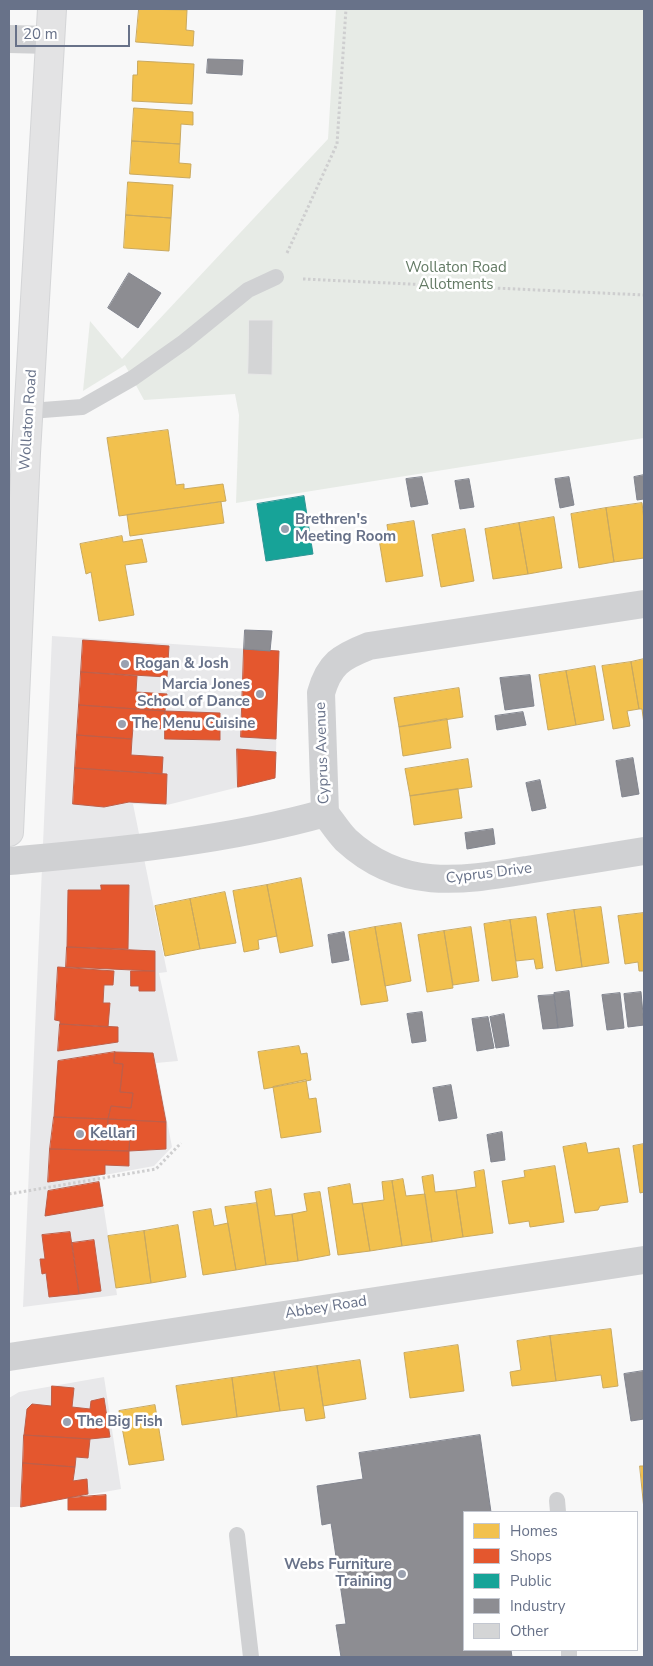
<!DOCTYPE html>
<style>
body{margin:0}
#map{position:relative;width:653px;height:1666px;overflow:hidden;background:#f8f8f8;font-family:"Nunito Sans",sans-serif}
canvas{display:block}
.frame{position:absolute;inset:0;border:10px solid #687289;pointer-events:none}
.legend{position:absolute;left:463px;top:1511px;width:175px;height:140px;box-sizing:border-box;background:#fff;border:1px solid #c3c7d0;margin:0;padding:6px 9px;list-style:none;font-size:15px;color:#687289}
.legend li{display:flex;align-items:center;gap:10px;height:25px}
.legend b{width:25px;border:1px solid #c3c7d0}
.scale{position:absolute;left:15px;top:25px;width:115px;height:22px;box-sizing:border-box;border:2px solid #687289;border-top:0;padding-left:6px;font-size:15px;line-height:18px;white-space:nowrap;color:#687289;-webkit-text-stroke:4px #fff;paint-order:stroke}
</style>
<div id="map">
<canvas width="653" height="1666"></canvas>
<div class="frame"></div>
<ul class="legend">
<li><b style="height:14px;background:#f2c14e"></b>Homes</li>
<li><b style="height:14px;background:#e4572e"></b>Shops</li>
<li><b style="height:14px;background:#17a398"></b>Public</li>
<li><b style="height:14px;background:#8d8d92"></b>Industry</li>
<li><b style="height:14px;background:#d4d5d6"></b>Other</li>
</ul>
<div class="scale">20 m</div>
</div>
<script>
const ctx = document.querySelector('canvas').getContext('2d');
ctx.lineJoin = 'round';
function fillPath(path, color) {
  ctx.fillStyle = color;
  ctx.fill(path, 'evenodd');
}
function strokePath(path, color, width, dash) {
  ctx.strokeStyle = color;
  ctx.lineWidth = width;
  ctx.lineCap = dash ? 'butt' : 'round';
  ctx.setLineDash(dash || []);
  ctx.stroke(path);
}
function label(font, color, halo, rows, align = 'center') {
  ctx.font = font + ' "Nunito Sans",sans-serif';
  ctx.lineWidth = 5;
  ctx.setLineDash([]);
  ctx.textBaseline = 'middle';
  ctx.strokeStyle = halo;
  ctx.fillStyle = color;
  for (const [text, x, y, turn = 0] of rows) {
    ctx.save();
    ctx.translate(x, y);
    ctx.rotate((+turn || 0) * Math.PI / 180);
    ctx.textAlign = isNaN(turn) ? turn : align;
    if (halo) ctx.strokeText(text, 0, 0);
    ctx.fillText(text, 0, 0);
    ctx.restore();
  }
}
fillPath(new Path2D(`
 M52 636 279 651 276 752 275 778 167 805 133 804 167 972 159 973 178 1061 156 1063 172 1147 154 1166 99 1176 117 1295 23 1307Z
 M104 1377 121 1489 21 1507H9V1398L19 1392Z`), '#e8e8ea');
fillPath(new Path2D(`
 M336 9H644V438L236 503 239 415 235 394 144 400 125 365 83 391 90 321 122 359 328 139Z`), '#e7ebe6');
const homes = new Path2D(`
 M139 9 187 10 186 30 194 31 193 46 136 42Z
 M138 61 194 64 192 104 132 101 133 75H137Z
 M134 108 193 112V125L181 124 180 144 132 141Z
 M132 141 180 144 179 163 191 164 190 178 130 174Z
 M128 182 173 185 171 218 126 215Z
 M126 215 171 218 169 251 124 248Z
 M168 430 176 485 184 484V489L223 484 226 501 119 516 107 438Z
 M221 502 224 523 130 536 127 515Z
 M642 503 644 520V558L614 562 606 508Z
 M606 508 614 562 579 568 571 514Z
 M554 517 562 568 528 574 519 523Z
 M414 521 423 576 386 582 378 533 388 531 387 525Z
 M519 523 528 574 493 579 485 529Z
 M465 529 474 581 441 587 432 535Z
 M122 536 123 542 142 539 147 562 125 565 134 615 99 621 91 572 86 574 80 544Z
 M644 659V724L642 709H639L631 662Z
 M631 662 639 709 627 711 630 726 613 729 602 666Z
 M595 666 604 720 576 725 566 671Z
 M566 671 576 725 548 730 539 675Z
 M459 688 463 717 399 727 394 698Z
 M447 719 451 748 403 756 399 727Z
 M468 759 472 787 410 796 405 769Z
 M458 789 462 818 414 825 410 796Z
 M301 878 313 946 280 953 267 885Z
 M267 885 277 936 258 940 259 949 244 952 233 891Z
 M225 892 236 943 200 949 190 899Z
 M190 899 200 949 165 956 155 906Z
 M601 907 609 963 582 967 574 910Z
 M574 910 582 967 556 971 547 914Z
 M644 913V971H639L638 962 625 964 618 916Z
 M536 917 543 968 536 969 534 959 516 961 510 920Z
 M510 920 518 977 492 981 484 924Z
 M401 923 411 981 385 986 375 927Z
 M375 927 388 1001 361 1005 349 932Z
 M471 927 479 981 453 985 444 931Z
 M444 931 453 988 427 992 418 935Z
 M299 1046 301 1054 307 1053 311 1080 264 1089 258 1052Z
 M306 1080 309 1099 316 1098 321 1132 281 1138 273 1087Z
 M586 1143 588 1153 619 1148 628 1202 600 1206 598 1210 575 1213 563 1147Z
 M644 1144V1192L640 1193 633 1146Z
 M555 1166 564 1222 530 1227 529 1221 509 1224 502 1181 525 1177 524 1171Z
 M484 1170 493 1233 463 1237 456 1190 476 1187 474 1172Z
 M433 1175 435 1192 456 1190 463 1237 432 1242 422 1177Z
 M403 1179 406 1196 425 1194 432 1242 402 1246 392 1181Z
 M392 1181 402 1246 370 1251 362 1203 384 1200 382 1182Z
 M350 1184 353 1204 362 1203 370 1251 338 1255 328 1188Z
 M271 1189 275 1216 292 1214 298 1261 266 1265 255 1192Z
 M320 1192 330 1255 298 1261 292 1214 307 1211 304 1194Z
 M257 1203 266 1265 236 1270 225 1207Z
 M211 1209 214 1226 228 1223 236 1270 203 1275 193 1212Z
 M178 1225 186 1277 151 1283 144 1231Z
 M144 1231 151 1283 116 1288 108 1236Z
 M611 1329 618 1386 603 1388 601 1375 556 1381 550 1336Z
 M550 1336 556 1381 512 1386 510 1372 521 1370 517 1341Z
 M458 1345 464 1391 410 1398 404 1353Z
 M360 1360 366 1399 323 1406 317 1366Z
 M317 1366 325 1418 306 1421 304 1408 280 1411 274 1372Z
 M274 1372 280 1411 237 1417 232 1378Z
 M232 1378 237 1417 182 1425 176 1386Z
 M155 1405 164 1460 129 1465 119 1411Z
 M640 1466H644V1509Z`);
fillPath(homes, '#f2c14e');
strokePath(homes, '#c9a960', 1);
const shops = new Path2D(`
 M83 640 169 646 167 677 81 672Z
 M244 649 279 651 276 739 241 737Z
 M81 672 137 676 136 692 167 694 165 711 79 705Z
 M79 705 165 711 166 729 133 727 132 739 77 735Z
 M165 711 220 713V740L165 739Z
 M77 735 132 739 131 755 163 757 162 774 75 768Z
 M237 749 276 752 275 778 238 787Z
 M75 768 167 774 166 804 129 802 104 807 73 804Z
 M101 885H129L128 949 67 947 68 890H101Z
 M67 947 155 951V971L66 967Z
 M58 967 114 971 113 985H104L103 1003H110L108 1027 60 1024V1021L55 1020Z
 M131 971H155V991H139V986H131Z
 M60 1024 118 1027V1042L58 1051Z
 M115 1052 114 1063 123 1064 120 1092 133 1093 131 1108 111 1106 108 1119 54 1117 58 1061Z
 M115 1052 153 1053 166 1122 108 1119 111 1106 131 1108 133 1093 120 1092 123 1064 114 1063Z
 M54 1117 108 1119V1135H130L129 1151 50 1149Z
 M108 1119 166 1122V1149L129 1151 130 1135H108Z
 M50 1149 129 1151V1166L105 1165V1174L48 1182Z
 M99 1182 103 1206 45 1216 48 1191Z
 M70 1232 79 1294 49 1297 46 1273 42 1274 41 1267 40 1259H45L42 1235Z
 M94 1240 101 1291 79 1294 72 1243Z
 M52 1386 74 1388 72 1407 90 1409 91 1401 104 1398 110 1437 90 1439 24 1435 27 1409 32 1404 51 1406Z
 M24 1435 90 1439 88 1458 76 1457 75 1467 23 1463Z
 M23 1463 75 1467 73 1481 87 1479 88 1494 21 1507Z
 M106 1495V1510H68V1498Z`);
fillPath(shops, '#e4572e');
strokePath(shops, '#bf5f49', 1);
const public = new Path2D(`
 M304 496 313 554 266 561 257 504Z`);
fillPath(public, '#17a398');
strokePath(public, '#2f9494', 1);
const industry = new Path2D(`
 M208 59 243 60 242 75 207 73Z
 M129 273 161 293 138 328 108 308Z
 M644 475V499L637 500 634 477Z
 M422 477 428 504 411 507 406 479Z
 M569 477 574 505 560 508 555 479Z
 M469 479 474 507 460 509 455 481Z
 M245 630 272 631 270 651 244 649Z
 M530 675 534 706 505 710 500 678Z
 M523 712 526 725 497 730 495 716Z
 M633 758 639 794 622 797 616 761Z
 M540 780 546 808 532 811 526 783Z
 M493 829 495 844 467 849 465 833Z
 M344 932 349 960 332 963 328 935Z
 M569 991 573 1026 558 1028 554 993Z
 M641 992 644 1025 628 1027 624 994Z
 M620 993 624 1028 607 1030 602 995Z
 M554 995 558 1028 543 1029 538 996Z
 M422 1012 426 1041 412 1043 407 1014Z
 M504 1014 509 1046 496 1048 490 1017Z
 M488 1017 494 1048 477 1051 472 1019Z
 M451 1085 457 1118 439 1121 433 1088Z
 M502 1132 505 1160 491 1162 487 1135Z
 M643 1371 644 1419 631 1421 624 1374Z
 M480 1435 491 1512H464V1650H511L512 1657H341L336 1625 346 1624 331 1523 322 1525 317 1486 363 1479 359 1453Z`);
fillPath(industry, '#8d8d92');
strokePath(industry, '#82858f', 1);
const building = new Path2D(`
 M249 320H273L272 375 248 374Z`);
fillPath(building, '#d4d5d6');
strokePath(building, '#e8e8e8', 1);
const secondary = new Path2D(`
 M9 832 26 453 52 9`);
strokePath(secondary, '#d4d5d7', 30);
strokePath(new Path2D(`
 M287 253 337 144 346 9
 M303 279 644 295
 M9 1194 156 1169 181 1143`), '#cececf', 3, [2.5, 2.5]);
strokePath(new Path2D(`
 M30 411 82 407 133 378 184 342 248 290 276 277
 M557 1500 558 1512
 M237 1535 251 1657
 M569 1650V1657`), '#d0d1d3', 16);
strokePath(new Path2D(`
 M9 39 50 40
 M325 813 321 693C329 664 341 657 369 646L644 604
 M325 813C332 822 338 832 346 840 401 891 460 881 527 870 566 864 605 857 644 851
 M9 861C115 851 222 842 325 813
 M9 1357 644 1260`), '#d0d1d3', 28);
strokePath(secondary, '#e3e3e4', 28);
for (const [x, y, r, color] of [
 [285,529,5,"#9aa1b0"],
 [125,664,5,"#9aa1b0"],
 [260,694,5,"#9aa1b0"],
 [122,724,5,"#9aa1b0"],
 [80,1134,5,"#9aa1b0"],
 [67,1422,5,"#9aa1b0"],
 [402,1574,5,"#9aa1b0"]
]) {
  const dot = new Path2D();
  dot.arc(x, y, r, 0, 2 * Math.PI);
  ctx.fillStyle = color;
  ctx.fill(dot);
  strokePath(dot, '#fff', 2);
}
label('15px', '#637a64', '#fff', [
 ["Wollaton Road",456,268],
 ["Allotments",456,285]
]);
label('15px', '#687289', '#fff', [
 ["Wollaton Road",29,420,-86],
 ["Cyprus Avenue",323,753,-92],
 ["Cyprus Drive",489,874,-7],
 ["Abbey Road",326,1308,-9]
]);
label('bold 15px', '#687289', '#fff', [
 ["Brethren's",295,520],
 ["Meeting Room",295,537],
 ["Rogan & Josh",135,664],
 ["Marcia Jones",250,685,"right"],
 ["School of Dance",250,702,"right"],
 ["The Menu Cuisine",132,724],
 ["Kellari",90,1134],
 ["The Big Fish",77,1422],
 ["Webs Furniture",392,1565,"right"],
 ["Training",392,1582,"right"]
], 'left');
</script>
